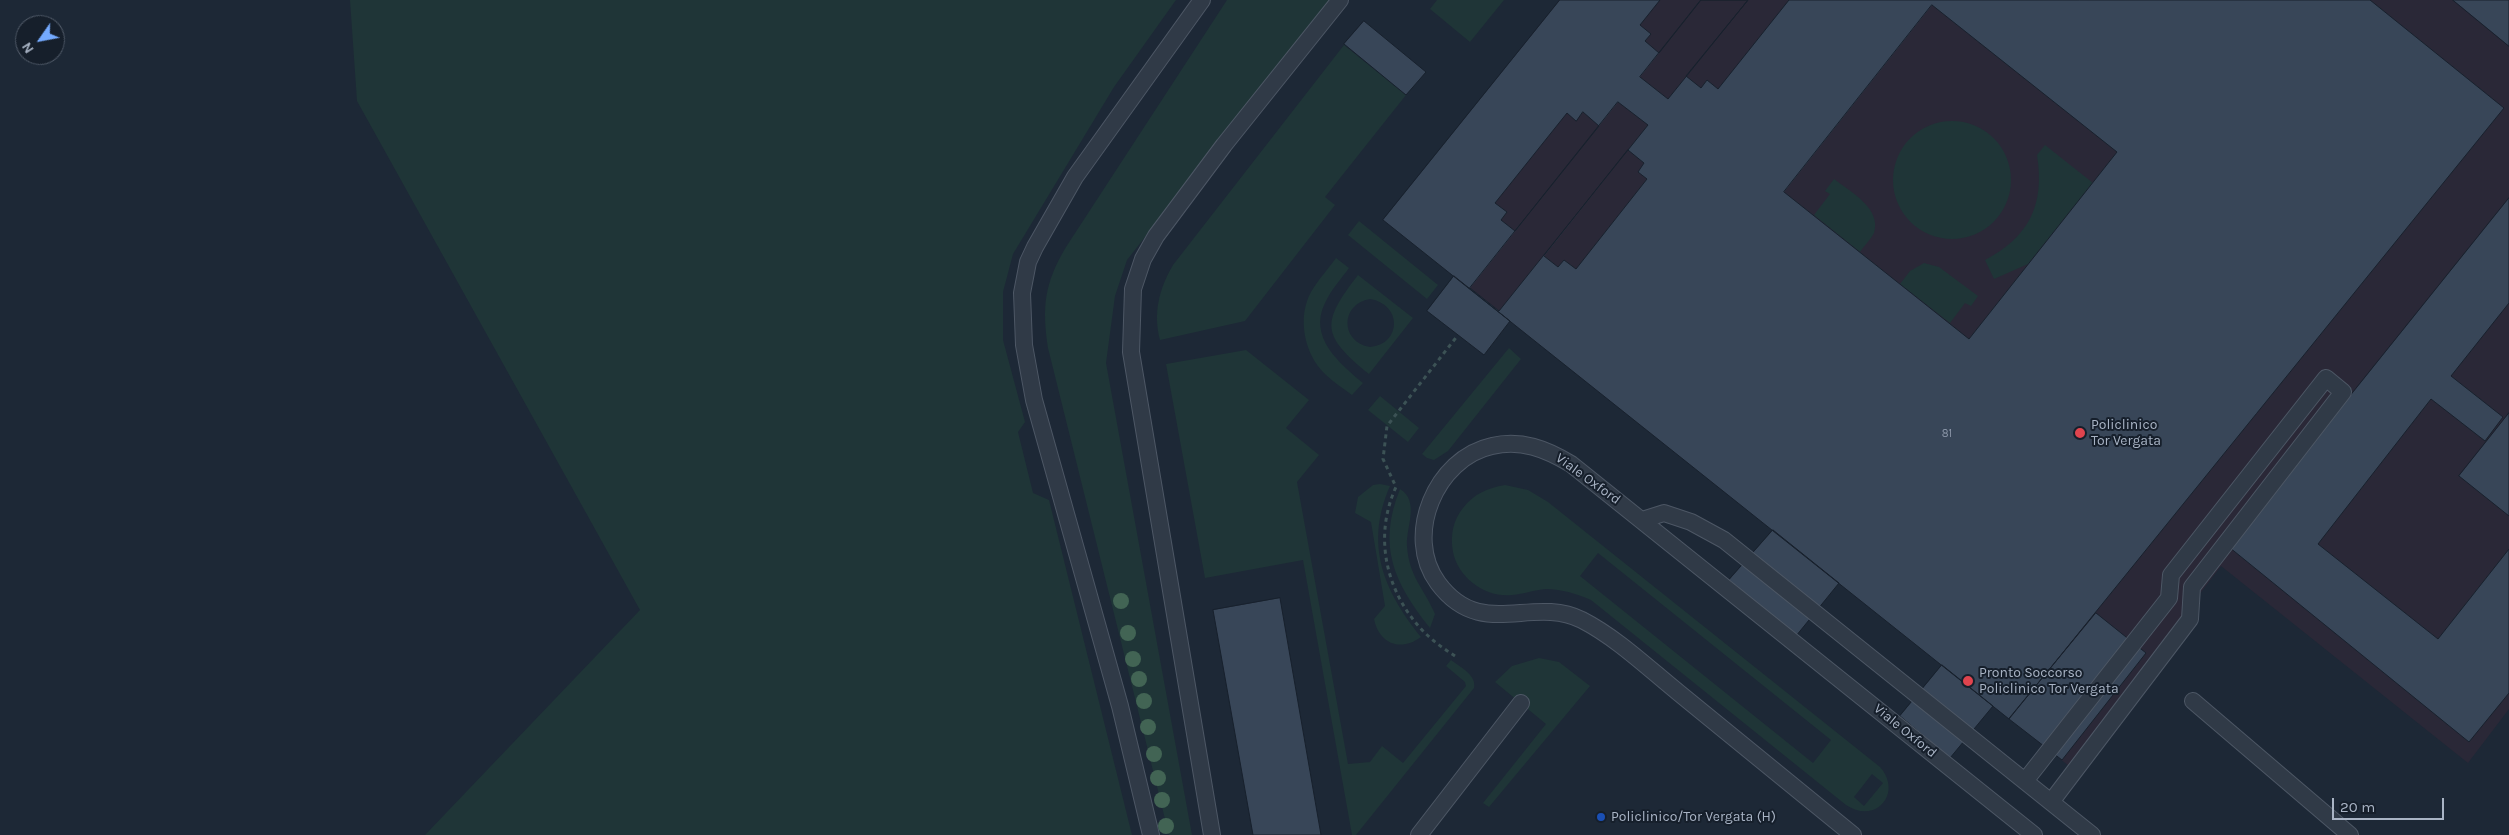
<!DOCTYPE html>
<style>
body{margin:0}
#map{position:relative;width:2509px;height:835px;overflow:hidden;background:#1d2836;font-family:Karla,sans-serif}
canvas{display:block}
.north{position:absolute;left:15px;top:15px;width:50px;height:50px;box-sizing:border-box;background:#161f2b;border:1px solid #515b69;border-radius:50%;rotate:237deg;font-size:14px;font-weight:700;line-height:20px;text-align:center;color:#a9b4c5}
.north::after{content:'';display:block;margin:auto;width:18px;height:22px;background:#74aaff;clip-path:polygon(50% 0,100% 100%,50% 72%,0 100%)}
.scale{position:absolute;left:2332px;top:798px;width:112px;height:22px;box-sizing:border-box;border:2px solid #a9b4c5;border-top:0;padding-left:6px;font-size:15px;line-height:18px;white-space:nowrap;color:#a9b4c5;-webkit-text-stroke:4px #161f2b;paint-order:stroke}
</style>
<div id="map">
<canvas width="2509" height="835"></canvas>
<div class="north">N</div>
<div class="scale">20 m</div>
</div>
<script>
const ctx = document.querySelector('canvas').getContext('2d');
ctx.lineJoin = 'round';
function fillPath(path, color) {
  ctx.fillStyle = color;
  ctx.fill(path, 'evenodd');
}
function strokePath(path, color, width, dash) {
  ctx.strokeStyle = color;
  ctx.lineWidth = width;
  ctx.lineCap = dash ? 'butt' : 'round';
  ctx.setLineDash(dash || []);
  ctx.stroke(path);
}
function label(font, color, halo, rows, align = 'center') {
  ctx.font = font + ' Karla,sans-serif';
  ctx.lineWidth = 4;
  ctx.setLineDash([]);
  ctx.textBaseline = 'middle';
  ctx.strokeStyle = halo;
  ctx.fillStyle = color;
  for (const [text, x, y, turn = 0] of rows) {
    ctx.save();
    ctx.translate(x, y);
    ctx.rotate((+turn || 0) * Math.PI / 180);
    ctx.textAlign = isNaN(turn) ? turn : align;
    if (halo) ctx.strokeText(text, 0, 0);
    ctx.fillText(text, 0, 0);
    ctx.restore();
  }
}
fillPath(new Path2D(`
 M1560 0H2509V709L2468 763 2221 566 2069 766 1384 220Z`), '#2a2837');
fillPath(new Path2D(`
 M350 0H1176L1114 87 1013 254 1003 292V340L1025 422 1018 432 1033 493 1049 500 1132 835H425L640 610 357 101Z
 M1227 0H1331L1127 260 1115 296 1106 363 1192 835H1169L1048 348C1042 307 1044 284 1066 247Z
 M1437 0H1504L1470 42 1430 9Z
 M1344 45 1406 95 1325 197 1335 205 1245 321 1160 340C1153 313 1159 289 1173 265Z
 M1893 180a59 59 0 1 1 118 0a59 59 0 1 1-118 0Z
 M2045 145 2093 183 2028 264 1994 279 1985 260C2029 237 2045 205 2037 155Z
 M1834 179C1849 191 1882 208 1874 233 1871 239 1864 246 1860 252L1814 215 1830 194 1825 191Z
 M1359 221 1438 285 1427 299 1348 235Z
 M1336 258 1349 268C1341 279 1331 290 1325 303 1308 337 1339 363 1363 383L1352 395C1343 388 1333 382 1325 374 1304 354 1297 317 1311 292 1318 280 1328 269 1336 258Z
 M1924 263 1939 267 1978 296 1971 306 1965 303 1950 323 1900 284 1910 271Z
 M1358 275 1413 318 1369 374C1321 335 1321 323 1358 275ZM1370 299C1402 304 1402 344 1370 347 1340 342 1340 304 1370 299Z
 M1509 348 1521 359 1448 451 1434 460 1427 458 1422 454Z
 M1246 350 1309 400 1286 428 1319 455 1297 482 1348 764 1370 762 1382 746 1403 763 1466 686 1465 682 1446 666 1451 660C1460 667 1477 675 1474 688L1356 835H1352L1303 560 1205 578 1166 364Z
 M1380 396 1419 428 1408 442 1368 410Z
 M1380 484 1390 486C1364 545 1384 591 1421 637 1401 652 1379 644 1374 619L1385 606 1371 522 1355 513 1358 497 1373 485Z
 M1505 485 1528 490 1548 502 1880 767C1903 793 1876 825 1846 805L1591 600C1577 594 1562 589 1546 589 1534 590 1524 594 1512 595 1486 598 1458 578 1453 552 1450 536 1453 520 1463 508 1474 494 1487 488 1505 485ZM1598 553 1831 740 1813 763 1580 576ZM1872 774 1883 783 1864 806 1854 797Z
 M1400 489C1420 502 1406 526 1407 546 1409 577 1424 588 1435 614L1430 628C1394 583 1377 546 1400 489Z
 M1539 658 1559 662 1590 686 1489 807 1483 803 1546 724 1495 682 1512 666Z`), '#1f3537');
const building = new Path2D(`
 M1560 0H1660L1640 25 1651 34 1645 41 1659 53 1701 0H1748L1686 76 1701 88 1707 80 1718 89 1789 0H2370L2504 108 2009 719 1383 220ZM1932 5 2117 152 1969 339 1784 192ZM1583 112 1599 126 1515 231 1501 220 1507 212 1495 203 1567 113 1576 121ZM1628 150 1644 163 1638 172 1647 179 1576 269 1564 260 1558 267 1544 256Z
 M1701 0H1748L1668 99 1640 77Z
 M2453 0H2509V46Z
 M1364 21 1426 72 1406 95 1344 44Z
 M1618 102 1648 125 1499 311 1470 288Z
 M2509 198V303L2451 376 2503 417 2485 441 2431 399 2318 544 2438 639 2509 549V693L2469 742 2229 547Z
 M1454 276 1510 321 1484 355 1427 311Z
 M2509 413V516L2459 476Z
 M1773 530 1839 583 1796 636 1729 580Z
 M1280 598 1321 835H1253L1213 610Z
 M2096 613 2146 653 2062 760 2009 719Z
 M1942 665 1993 706 1950 758 1900 716Z`);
fillPath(building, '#384658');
strokePath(building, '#18212d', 1);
const lane = new Path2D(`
 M1642 520 1664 513 1691 522 1724 540 2092 835
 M2193 701 2350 835
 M2025 781 2169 598 2171 575 2326 378 2343 392 2192 587 2190 619 2051 802
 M1151 835 1120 706 1034 400 1024 345 1022 293 1028 262 1035 247 1075 177 1202 0
 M1212 835 1131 352 1133 289 1143 259 1156 236 1224 145 1340 0
 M1419 835 1521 703
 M1853 835C1795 788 1737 740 1679 693 1648 668 1617 638 1582 620 1531 595 1481 641 1438 583 1403 536 1436 458 1492 446 1521 439 1546 449 1571 464L2034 835`);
strokePath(lane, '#4d5765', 18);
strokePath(new Path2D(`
 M1455 656C1444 649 1433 641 1424 632 1386 593 1373 537 1396 487L1383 459 1387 426 1458 335`), '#3c5255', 3, [4, 4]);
strokePath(lane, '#303a47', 16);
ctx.fillStyle = '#426454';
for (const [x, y] of [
 [1121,601],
 [1128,633],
 [1133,659],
 [1139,679],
 [1144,701],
 [1148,727],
 [1154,754],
 [1158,778],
 [1162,800],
 [1166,826]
]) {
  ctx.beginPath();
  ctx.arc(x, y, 8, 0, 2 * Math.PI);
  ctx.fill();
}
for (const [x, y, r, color] of [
 [2080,433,6,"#e0444e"],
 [1968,681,6,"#e0444e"],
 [1601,817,5,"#1a4fb4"]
]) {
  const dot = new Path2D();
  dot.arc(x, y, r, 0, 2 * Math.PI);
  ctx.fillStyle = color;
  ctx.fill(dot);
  strokePath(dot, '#161f2b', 2);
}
label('11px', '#8d98aa', null, [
 ["81",1947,434]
]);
label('14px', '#a9b4c5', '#161f2b', [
 ["Policlinico",2091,425],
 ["Tor Vergata",2091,441],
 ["Pronto Soccorso",1979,673],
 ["Policlinico Tor Vergata",1979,689],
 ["Policlinico/Tor Vergata (H)",1611,817]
], 'left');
label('14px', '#a9b4c5', '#161f2b', [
 ["Viale Oxford",1588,479,36],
 ["Viale Oxford",1905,731,39]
]);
</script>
